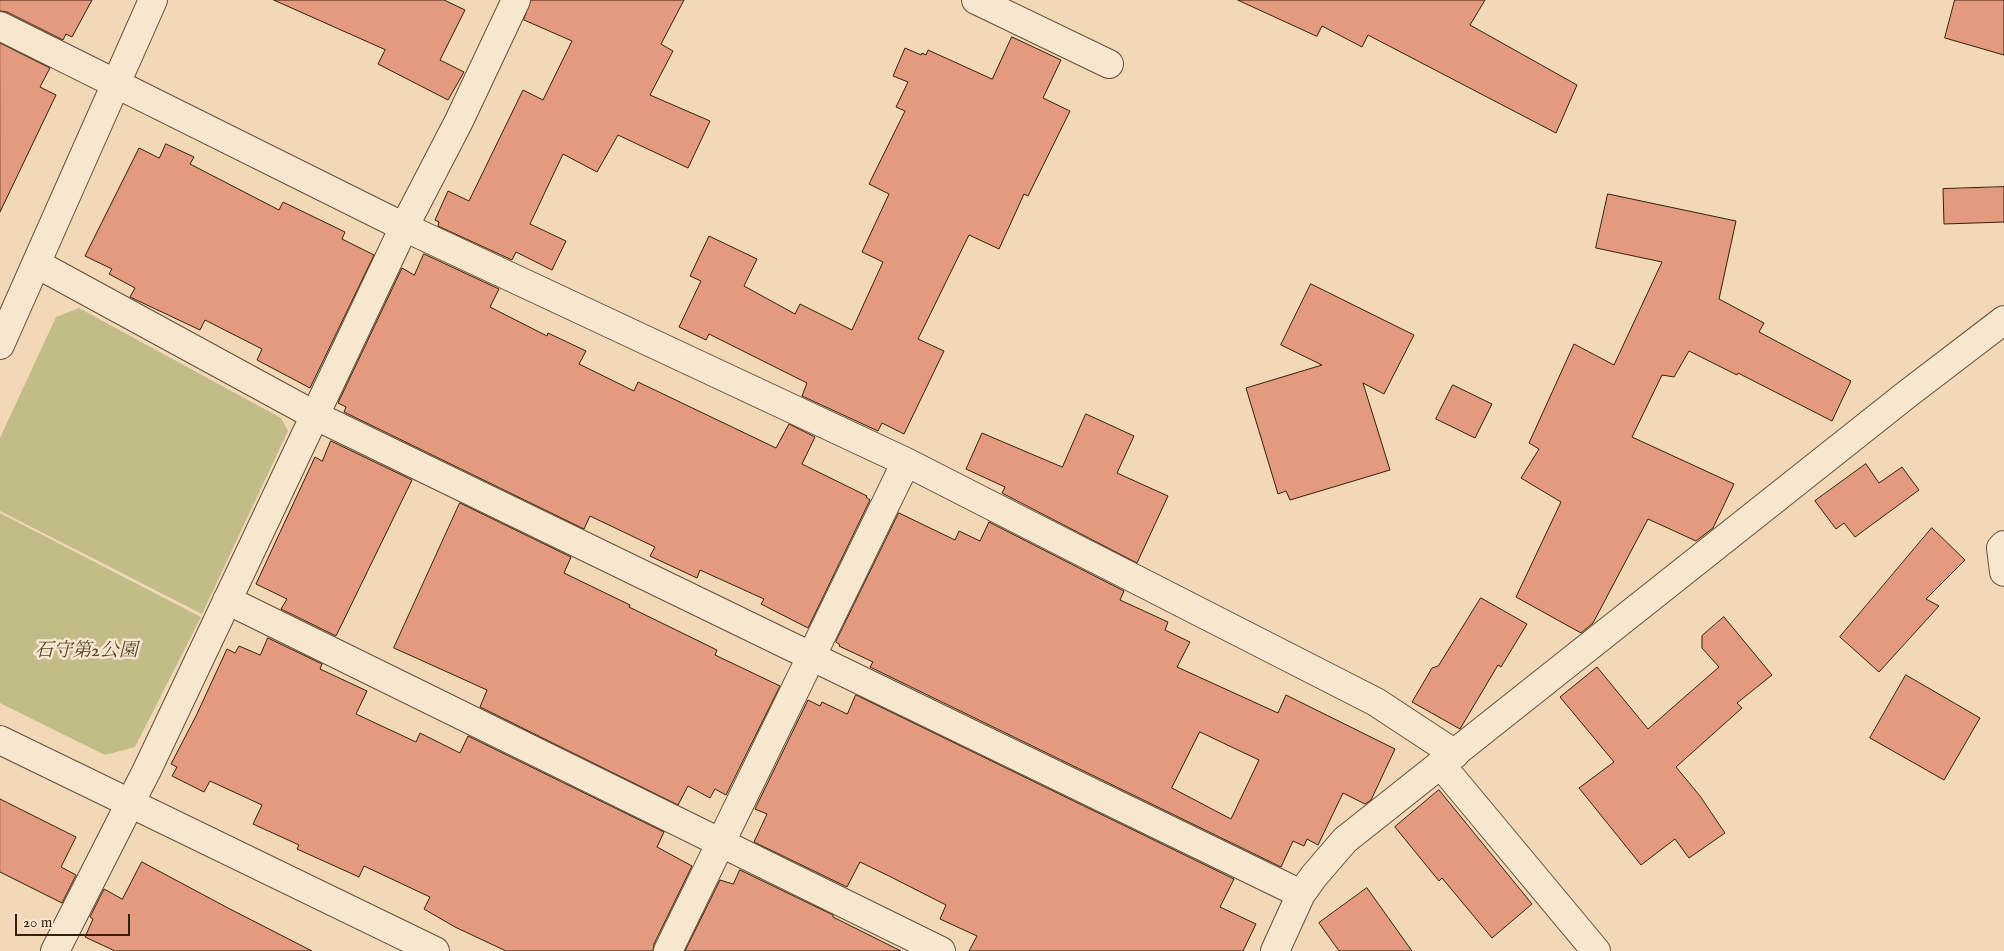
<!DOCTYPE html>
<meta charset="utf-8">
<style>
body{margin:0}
#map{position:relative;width:2004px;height:951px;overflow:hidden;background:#f2d8b6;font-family:"IM FELL English",serif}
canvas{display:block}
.scale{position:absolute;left:15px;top:914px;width:115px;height:22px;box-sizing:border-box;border:2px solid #34210d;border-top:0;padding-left:6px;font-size:15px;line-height:18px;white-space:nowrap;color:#34210d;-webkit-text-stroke:4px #f7e6d0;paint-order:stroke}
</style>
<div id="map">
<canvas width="2004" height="951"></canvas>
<div class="scale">20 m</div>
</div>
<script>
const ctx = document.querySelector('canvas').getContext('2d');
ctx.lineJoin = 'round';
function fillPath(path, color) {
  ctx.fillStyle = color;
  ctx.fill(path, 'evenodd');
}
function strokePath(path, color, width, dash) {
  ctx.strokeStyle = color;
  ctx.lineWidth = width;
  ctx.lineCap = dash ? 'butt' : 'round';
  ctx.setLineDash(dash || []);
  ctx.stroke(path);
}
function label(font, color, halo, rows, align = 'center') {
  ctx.font = font + ' "IM FELL English","Noto Serif JP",serif';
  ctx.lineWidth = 5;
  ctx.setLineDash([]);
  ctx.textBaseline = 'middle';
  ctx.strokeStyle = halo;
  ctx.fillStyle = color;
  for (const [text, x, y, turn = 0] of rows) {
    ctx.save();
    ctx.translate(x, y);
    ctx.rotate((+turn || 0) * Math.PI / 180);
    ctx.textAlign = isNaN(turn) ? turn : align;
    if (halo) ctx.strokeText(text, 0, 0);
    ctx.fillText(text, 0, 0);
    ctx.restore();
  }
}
fillPath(new Path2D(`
 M79 308 281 418 288 431 202 614 0 511V438L56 317Z
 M0 513 201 617 135 747 105 755 0 703Z`), '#c2bc89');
const building = new Path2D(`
 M0 0H92L72 37 66 34 63 40 7 12 0 11Z
 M274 0H444L465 10 440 60 464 72 448 100 378 64 385 50Z
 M531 0H684L661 44 673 51 650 95 710 121 688 168 618 135 597 172 563 154 530 224 566 241 552 270 516 252 512 260 438 226 439 222 435 220 448 191 469 201 523 90 543 100 572 41 524 20Z
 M1238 0H1485L1470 25 1577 85 1556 133 1368 35 1362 47 1322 26 1317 36Z
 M1955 0H2004V55L1945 38Z
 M1012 37 1061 60 1043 98 1070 111 1028 196 1024 194 999 249 969 235 918 339 944 351 904 434 882 423 878 431 802 396 807 383 709 334 706 340 679 327 701 281 690 276 709 236 757 259 744 286 795 314 800 304 852 330 883 262 862 252 889 194 869 184 905 111 896 107 908 82 893 76 905 48 921 55 922 53 926 55 928 50 992 79Z
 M0 43 50 68 40 87 56 95 0 212Z
 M166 144 194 157 190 164 279 210 283 202 345 232 342 239 374 255 310 388 257 360 262 349 205 320 200 330 130 297 135 288 109 274 112 269 85 256 139 148 159 158Z
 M2004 187V222L1944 224 1943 189Z
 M1608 194 1736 221 1719 299 1764 323 1759 332 1851 381 1832 421 1738 373 1737 375 1689 351 1674 377 1662 375 1632 437 1734 484 1713 528 1696 541 1648 519 1593 623 1581 633 1516 597 1561 502 1521 478 1539 449 1529 443 1574 344 1614 365 1662 262 1596 248Z
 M424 254 499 289 490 307 547 336 548 333 586 351 579 364 634 391 638 382 776 448 789 424 815 437 802 464 867 496 866 497 870 500 808 628 761 604 764 599 700 570 697 578 650 556 655 547 590 516 584 529 344 412 346 407 338 403 402 268 414 275Z
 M1311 284 1414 335 1384 394 1363 383 1390 470 1290 500 1286 491 1278 494 1246 388 1322 365 1281 345Z
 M1453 385 1492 404 1475 438 1436 419Z
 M1086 414 1134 436 1117 473 1168 496 1137 563 1002 493 1005 487 966 469 982 433 1062 467Z
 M331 441 412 480 336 636 281 609 287 599 256 584 315 457 322 461Z
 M1866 464 1879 483 1902 467 1919 490 1855 537 1844 523 1836 529 1815 501Z
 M460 503 571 557 564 573 630 605 629 607 717 650 715 655 780 686 726 795 715 789 710 798 688 786 678 805 480 707 487 690 394 648Z
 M899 513 955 540 959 531 980 541 989 522 1124 591 1120 600 1168 622 1165 630 1190 642 1177 667 1278 713 1286 695 1395 749 1371 800 1365 804 1343 793 1318 845 1307 839 1304 846 1293 841 1281 867 870 667 873 662 839 646 840 645 836 642ZM1200 732 1259 760 1231 819 1172 788Z
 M1932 528 1965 560 1926 599 1939 606 1879 672 1840 637Z
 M1481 598 1527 624 1501 667 1498 665 1460 729 1412 702 1432 668 1438 666Z
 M1724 617 1772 675 1737 703 1742 708 1676 767 1700 796 1725 833 1689 858 1675 839 1641 865 1579 788 1614 762 1560 697 1597 667 1648 729 1719 667 1702 648V636Z
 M268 638 322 664 320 669 367 691 356 714 416 742 420 733 460 753 468 736 664 832 657 847 692 866 654 944 653 951H506L455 927 424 909 430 897 364 866 359 877 297 849 299 845 253 824 262 805 210 781 204 792 172 776 177 767 171 764 196 716 227 649 235 653 239 646 260 655Z
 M1906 675 1980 718 1944 780 1870 738Z
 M856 695 1234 879 1220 907 1256 924 1243 951H969L977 936 940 919 946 905 889 876 860 862 847 887 754 842 767 814 755 809 808 700 820 706 822 702 847 714Z
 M1439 790 1532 904 1492 938 1442 878 1439 881 1395 827Z
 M0 799 76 837 61 867 76 875 62 903 0 872Z
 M142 862 228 908 312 951H115L85 937 93 919 90 917 104 889 122 899Z
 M740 870 833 915V917L901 951H685L720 880 733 884Z
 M1367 888 1412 951H1339L1319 923Z`);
fillPath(building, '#e49a7e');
strokePath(building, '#34210d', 1);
const minor = new Path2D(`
 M976 0 1109 64
 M0 26 404 227 906 462 1376 702 1455 754
 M37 264 314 415 1301 894
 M0 345 153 0
 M2004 545 2001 548 2004 572
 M227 600 941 951
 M0 740 435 951
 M1441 765 1596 951
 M55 951 147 770 404 227 459 121 516 0
 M668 951 906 462
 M1275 951 1301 894 1314 876 1345 840 1906 395 2004 320`);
strokePath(minor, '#644f37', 30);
strokePath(minor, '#f7e6d0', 28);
label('italic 19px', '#58482c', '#f7e6d0', [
 ["石守第2公園",86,652]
]);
</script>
